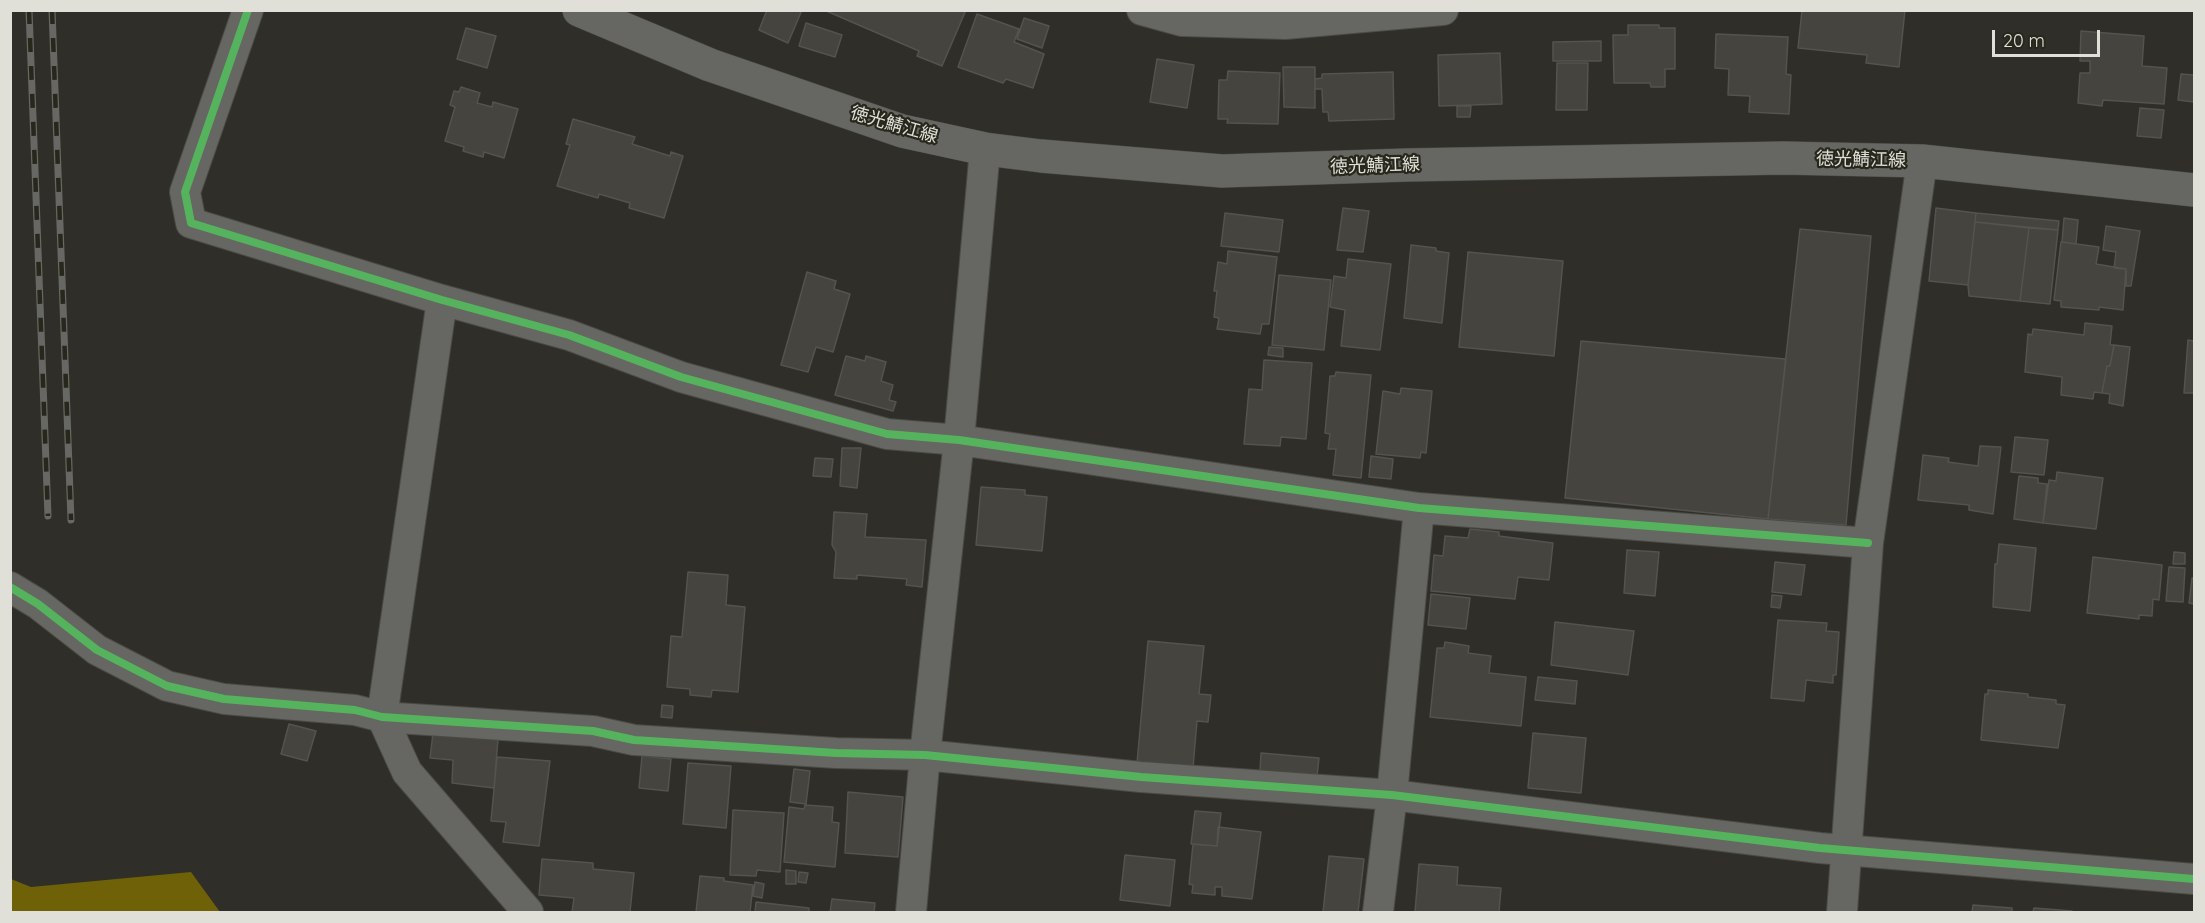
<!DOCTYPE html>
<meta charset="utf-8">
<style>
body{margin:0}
#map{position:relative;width:2205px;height:923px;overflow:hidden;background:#2f2e29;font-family:Quicksand,sans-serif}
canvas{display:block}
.frame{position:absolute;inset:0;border:12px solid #e0dfd8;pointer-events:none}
.scale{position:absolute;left:1992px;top:30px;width:108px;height:27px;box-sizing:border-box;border:3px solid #e0dfd8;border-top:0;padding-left:8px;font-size:18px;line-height:21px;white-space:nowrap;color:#e0dfd8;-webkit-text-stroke:4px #28271c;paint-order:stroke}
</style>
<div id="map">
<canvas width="2205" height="923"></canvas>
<div class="frame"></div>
<div class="scale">20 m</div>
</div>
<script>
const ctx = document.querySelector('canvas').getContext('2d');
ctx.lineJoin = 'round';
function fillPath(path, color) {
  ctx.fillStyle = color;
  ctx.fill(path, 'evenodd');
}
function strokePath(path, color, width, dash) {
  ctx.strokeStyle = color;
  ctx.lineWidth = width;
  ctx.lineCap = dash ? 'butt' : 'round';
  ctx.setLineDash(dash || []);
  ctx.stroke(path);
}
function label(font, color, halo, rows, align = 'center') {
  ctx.font = font + ' Quicksand,"Noto Sans JP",sans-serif';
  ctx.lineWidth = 4.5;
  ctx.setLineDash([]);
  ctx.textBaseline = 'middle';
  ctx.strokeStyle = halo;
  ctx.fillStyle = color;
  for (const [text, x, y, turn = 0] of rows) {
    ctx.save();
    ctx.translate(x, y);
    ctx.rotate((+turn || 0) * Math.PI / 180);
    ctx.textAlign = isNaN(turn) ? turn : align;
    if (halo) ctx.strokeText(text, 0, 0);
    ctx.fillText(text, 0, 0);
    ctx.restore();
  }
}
fillPath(new Path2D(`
 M191 872 220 912H11V879L31 887Z`), '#6e6108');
const building = new Path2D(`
 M767 10H802L788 43 759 30Z
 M824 10H966L942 66 917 56 919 51Z
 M1802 10H1905L1899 67 1866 63 1867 55 1798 48Z
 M977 14 1019 29 1014 42 1044 54 1033 88 1006 79 1003 83 958 67Z
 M1024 18 1049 26 1042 48 1017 39Z
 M806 23 842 35 835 57 799 46Z
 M1628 25H1659V28H1675V69H1665V87H1651L1650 83H1614L1613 35H1628Z
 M466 28 496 36 487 68 457 59Z
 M2081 31 2144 36 2142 66 2167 68 2164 104 2103 100 2102 106 2078 103 2080 73H2090V61H2080Z
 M1716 34 1788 37 1786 74 1791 75 1789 114 1749 112 1750 96 1728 95 1729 69 1715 68Z
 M1601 41V61H1553V42Z
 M1500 53 1502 104 1439 106 1438 55Z
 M1157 59 1194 65 1187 108 1150 102Z
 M1557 63H1588L1587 110H1556Z
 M1283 67H1315V108L1284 107Z
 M1228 71 1280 73 1278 124 1227 123 1228 119H1218L1219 80H1227Z
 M1393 72 1394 119 1329 121 1328 112H1323L1322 89H1315V79L1322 78V74Z
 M2181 74 2194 75V102L2178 100Z
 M461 87 480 93 477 103 492 107 493 102 518 109 504 158 484 152 483 157 463 151 464 147 445 141 455 107 450 105 454 91 459 92Z
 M1457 106H1471L1470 117H1457Z
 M2140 108 2164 110 2161 138 2137 136Z
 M573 119 635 137 632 144 670 156 671 152 683 156 664 218 629 208 630 203 599 194 598 198 557 186 570 145 566 144Z
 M1343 208 1369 211 1363 252 1337 250Z
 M1936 208 1976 213 1968 285 1929 281Z
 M1225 213 1283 220 1279 252 1221 246Z
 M1976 213 2059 221 2058 230 1975 222Z
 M2064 218 2078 220 2076 244 2062 242Z
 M1975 222 2029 228 2020 301 1969 296 1968 285Z
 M2106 226 2140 231 2131 286H2126V269L2114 268 2116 252 2103 250Z
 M2029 228 2058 230 2050 304 2020 301Z
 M1800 229 1871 236 1846 525 1768 519Z
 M2061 242 2099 247 2096 264 2126 269 2123 310 2099 307V310L2061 307V301L2054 300Z
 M1411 245 1436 248V251L1449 253 1442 323 1404 318Z
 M1228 251 1277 257 1269 324H1262L1260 334 1217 329 1219 318 1214 317 1217 291H1214L1218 262 1227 264Z
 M1468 252 1563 261 1554 356 1459 347Z
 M1348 259 1391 264 1380 350 1341 346 1345 310 1330 307 1334 276 1346 278Z
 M807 272 836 281 834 289 850 294 833 352 816 347 808 372 781 365Z
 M1279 275 1331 280 1324 350 1272 345Z
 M2085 323 2112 326 2110 345H2114L2110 366H2107L2102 393 2094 392 2093 399 2061 395 2062 377 2025 372 2028 334 2032 335 2033 329 2084 335Z
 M2188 340 2194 341V393H2184Z
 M1581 341 1786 359 1768 519 1565 498Z
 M2114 345 2130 347 2123 406 2109 403 2110 394 2102 393 2107 366H2110Z
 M1269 347 1283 348V357L1268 355Z
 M846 356 865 361 866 356 886 362 881 381 893 385 889 400 896 402 893 411 835 395Z
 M1264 360 1312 363 1306 439 1281 437 1280 446 1244 444 1249 389 1262 390Z
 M1336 372 1371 375 1361 478 1333 475 1336 449H1328L1330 434 1325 433 1330 376H1335Z
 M1401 388 1432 391 1426 453 1421 452 1420 458 1376 454 1383 391 1400 394Z
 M2015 437 2048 440 2044 475 2011 472Z
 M1980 446 2001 447 1993 514 1969 510V505L1918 500 1923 455 1949 458 1948 462 1978 466Z
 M842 448H861L857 488 840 486Z
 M1371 456 1393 459 1391 479 1369 477Z
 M815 458 833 459 831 477 813 476Z
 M2057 472 2103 478 2096 529 2043 523 2049 480 2056 481Z
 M2019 476 2038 478V483L2047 484 2043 523 2014 519Z
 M981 487 1025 490V495L1047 497 1042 551 976 545Z
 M834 512 867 514 865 537 926 540 922 587 906 585 907 579 857 575V579L834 578 836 552 832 545Z
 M1470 529 1499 532V536L1553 543 1549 580 1518 577 1515 599 1431 591 1434 555 1443 556 1445 536 1468 538Z
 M1999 544 2036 548 2030 611 1993 607 1995 564H1997Z
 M1627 550 1659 552 1655 596 1624 593Z
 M2174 552 2185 553V564H2173Z
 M2093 557 2162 565 2159 600 2153 599 2152 616 2139 615V619L2087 613Z
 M1775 562 1805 565 1801 595 1772 592Z
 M2169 567 2185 568 2183 602 2166 601Z
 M688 572 728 575 726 605 745 607 738 692 712 690 711 697 690 695V689L667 687 671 636 682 637Z
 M2192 578H2194V604L2189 603Z
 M1431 594 1470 598 1466 629 1428 625Z
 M1772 595 1782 596 1780 608 1771 607Z
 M1778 620 1827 623 1826 631 1839 632 1836 675H1833V683L1806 680 1804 701 1771 698Z
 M1555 622 1634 631 1628 675 1551 665Z
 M1148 641 1204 646 1199 694 1211 695 1208 722 1197 721 1193 768 1137 763Z
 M1445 642 1469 646 1468 653 1491 656 1489 673 1526 677 1521 726 1430 717 1437 648H1444Z
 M1538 677 1577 681 1575 704 1535 700Z
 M1988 690 2028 694V697L2056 700V704L2065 705 2058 748 1981 740 1985 694H1988Z
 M662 705 673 706 672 718 661 717Z
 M289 724 316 731 307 761 281 754Z
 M433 733 498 739 494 788 452 783 453 760 430 758Z
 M1533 733 1586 738 1581 793 1528 788Z
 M1261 753 1319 758 1317 776 1260 771Z
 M642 756 671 759 668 791 639 788Z
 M497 757 550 761 539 846 503 842 506 822 491 821Z
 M688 763 731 766 726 828 683 824Z
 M794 769 810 771 806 804 790 802Z
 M848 792 903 797 898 857 845 853Z
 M805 805 833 807 832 822 839 823 835 867 784 862 789 807 804 809Z
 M733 810 784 813 780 872 757 870 756 876 730 875Z
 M1195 811 1221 813 1217 846 1191 844Z
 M1218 827 1261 832 1252 899 1222 896V887H1215V895L1192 893 1193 885 1189 884 1193 844 1217 846Z
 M1125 855 1175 860 1170 906 1120 900Z
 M1329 856 1364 859 1358 912H1323Z
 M542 859 593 863V869L634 873 630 912H572L574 898 539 895Z
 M1419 864 1458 867 1457 885 1501 888 1499 912H1415Z
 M786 870 796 871V884H786Z
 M799 872 808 873 806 883 798 882Z
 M700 876 724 878V881L753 885 750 912H696Z
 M755 882 764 884 762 898 753 896Z
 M832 899 875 903 874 912H830Z
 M756 902 809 908V912H755Z
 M1973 905 2012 908V912H1972Z
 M2034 908 2072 911V912H2033Z`);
fillPath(building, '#45443f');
strokePath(building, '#54534f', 1.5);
const street = new Path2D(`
 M248 10 185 192 191 223 442 300 569 335 681 377 887 434 959 440 1419 508 1868 543
 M1142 10 1182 21 1285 24 1443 10
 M442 300 382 717 407 772 528 912
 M10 587 38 604 97 650 167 686 224 699 355 710 382 717 593 731 634 740 836 753 925 755 1141 777 1392 795 1820 848 2194 879
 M911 912 925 755 959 440 985 149
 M1378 912 1392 795 1419 508
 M1842 912 1868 543 1922 161`);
const secondary = new Path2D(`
 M579 10 710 65 902 131 985 149 1041 156 1222 171 1407 165 1784 158 1922 161 2194 190`);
strokePath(street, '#4b4b46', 32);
strokePath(secondary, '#4b4b46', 34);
strokePath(street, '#666662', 30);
strokePath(secondary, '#666662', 33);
const rail = new Path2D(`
 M29 10 48 516
 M52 10 71 520`);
strokePath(rail, '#676763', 7);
strokePath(rail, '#28271c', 4.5, [14]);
strokePath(new Path2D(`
 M248 10 185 192 191 223 442 300 569 335 681 377 887 434 959 440 1419 508 1868 543
 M10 587 38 604 97 650 167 686 224 699 355 710 382 717 593 731 634 740 836 753 925 755 1141 777 1392 795 1820 848 2194 879`), '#56b35d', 8);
label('18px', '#e0dfd8', '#28271c', [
 ["徳光鯖江線",894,125,16],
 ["徳光鯖江線",1861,160,1],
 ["徳光鯖江線",1375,166,-2]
]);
</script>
